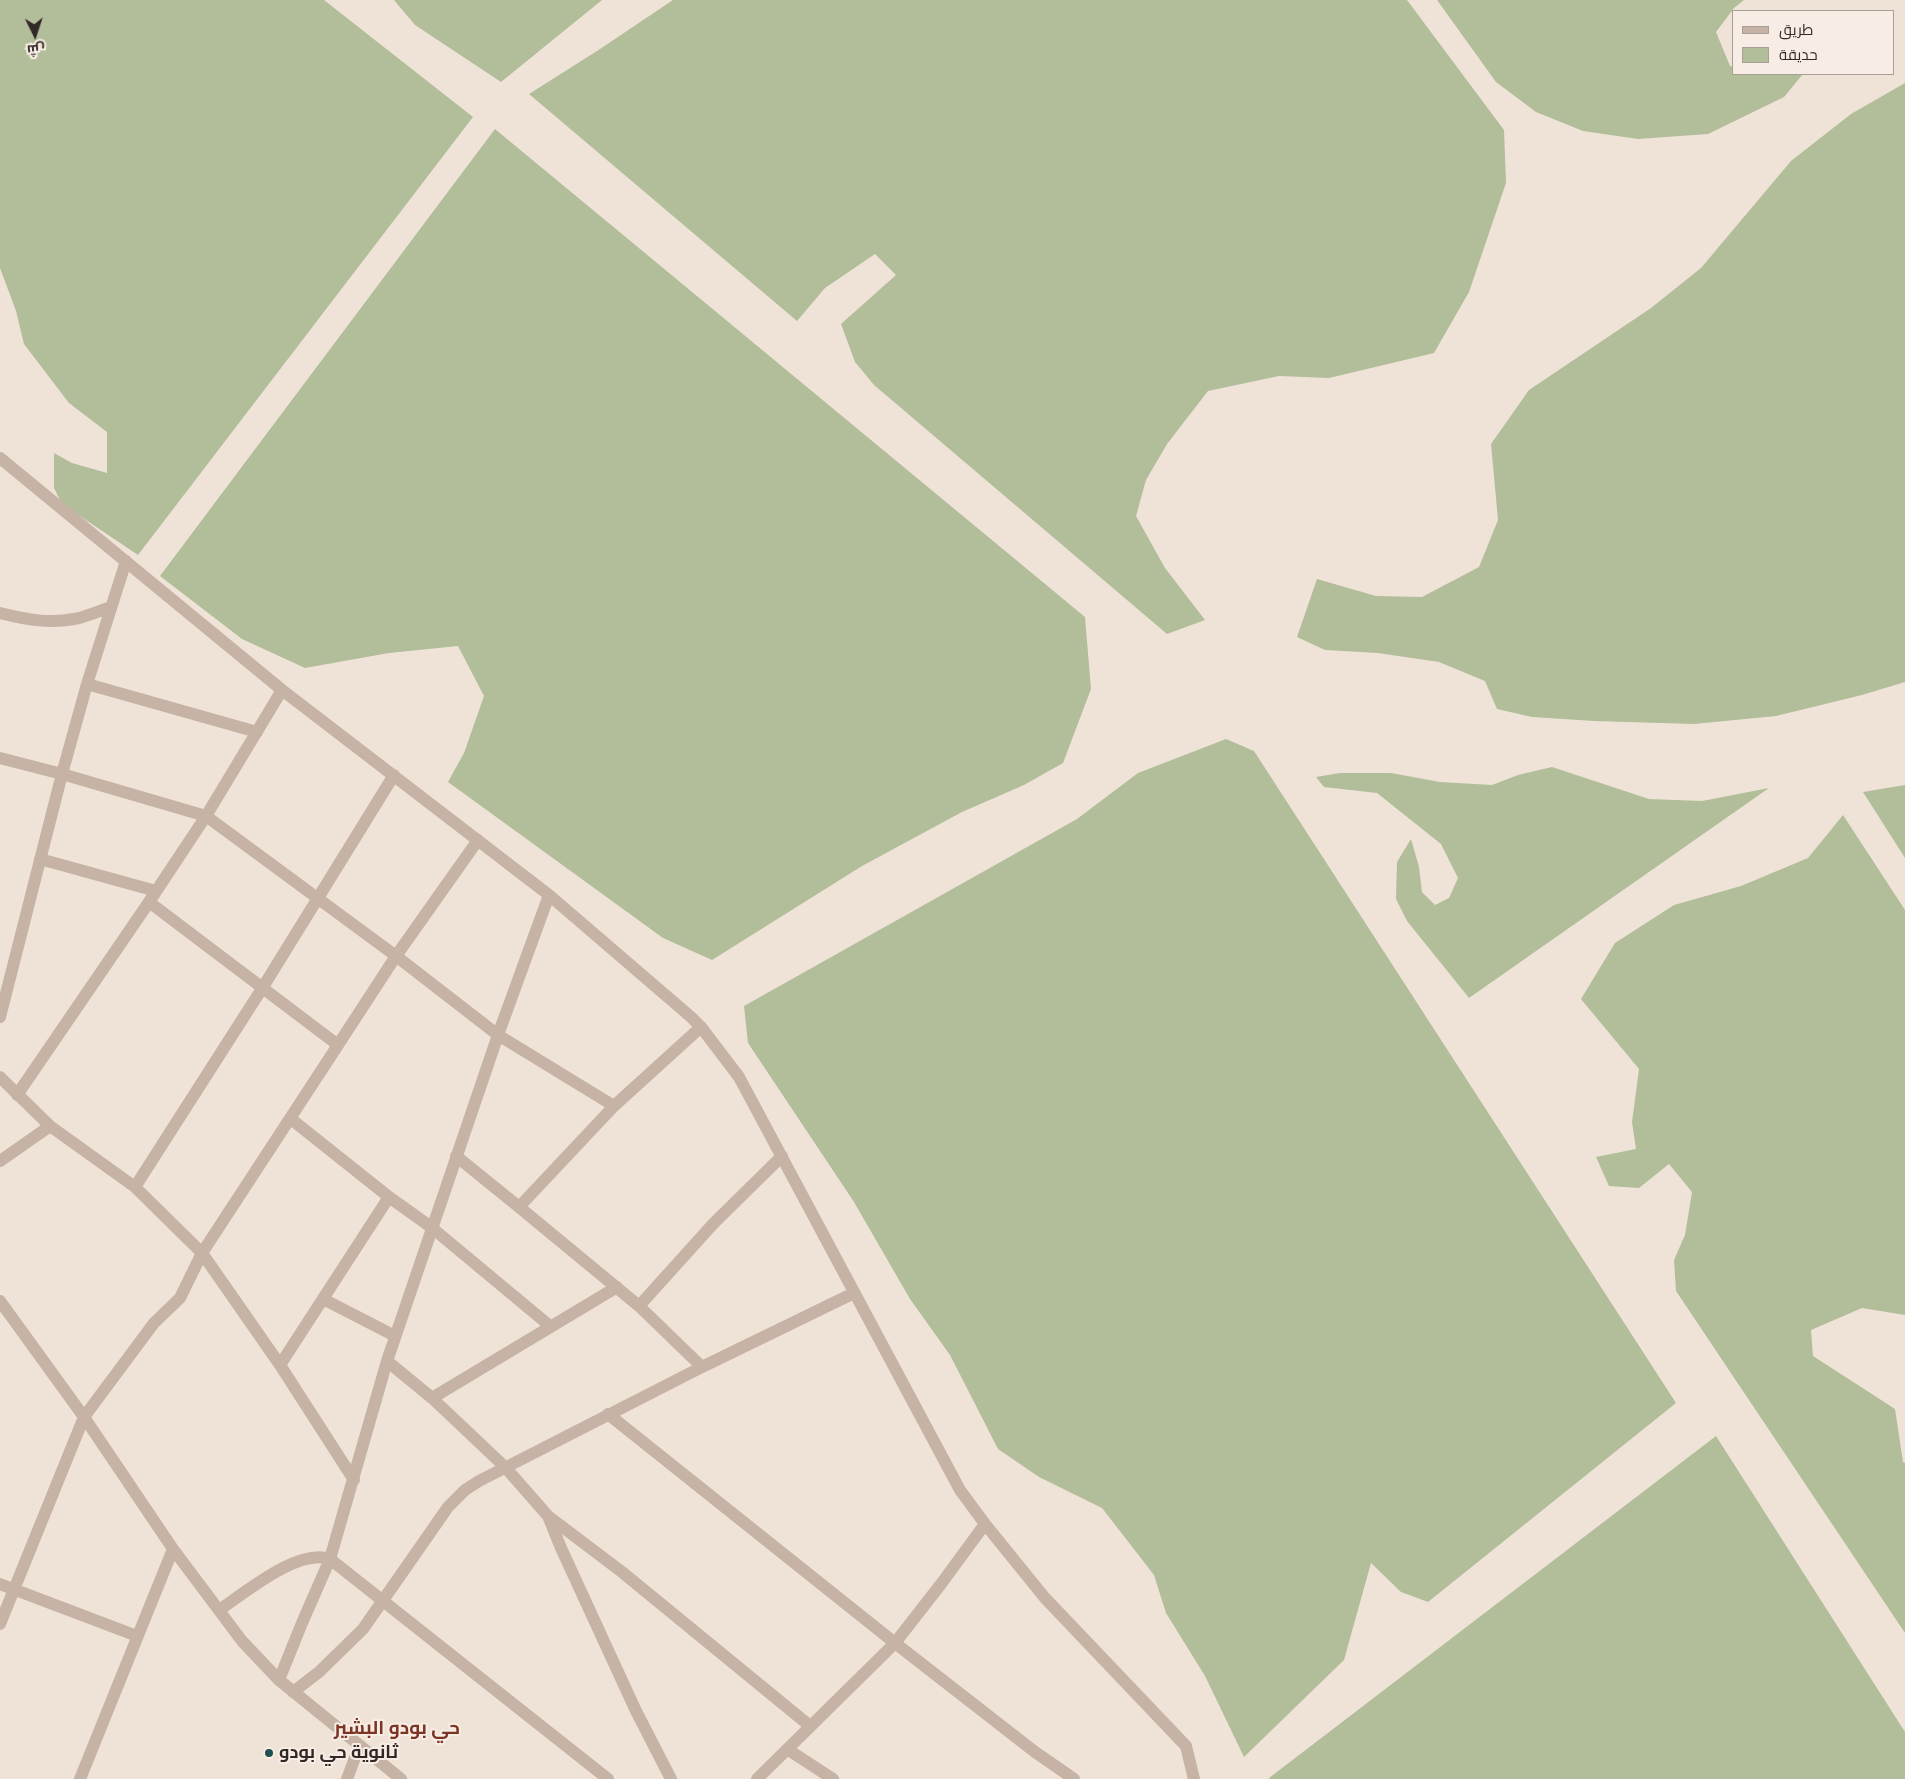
<!DOCTYPE html>
<meta charset="utf-8">
<style>
body{margin:0}
#map{position:relative;width:1905px;height:1779px;overflow:hidden;background:#efe3d8;font-family:"IBM Plex Sans",Cairo,sans-serif}
canvas{display:block}
.legend{position:absolute;left:1732px;top:10px;width:162px;height:65px;box-sizing:border-box;background:#f7ede4;border:1px solid #a89f98;margin:0;padding:6px 9px;list-style:none;font-size:15px;color:#322926}
.legend li{display:flex;align-items:center;gap:10px;height:25px}
.legend b{width:25px;border:1px solid #a89f98}
.north{position:absolute;left:10px;top:10px;width:50px;height:50px;-webkit-text-stroke:4px #f7ede4;paint-order:stroke;rotate:176deg;font-size:14px;font-weight:700;line-height:20px;text-align:center;color:#322926}
.north::after{content:'';display:block;margin:auto;width:18px;height:22px;background:#322926;clip-path:polygon(50% 0,100% 100%,50% 72%,0 100%)}
</style>
<div id="map">
<canvas width="1905" height="1779"></canvas>
<ul class="legend">
<li><b style="height:6px;background:#c6b3a5"></b>طريق</li>
<li><b style="height:14px;background:#b2bd99"></b>حديقة</li>
</ul>
<div class="north">ش</div>
</div>
<script>
const ctx = document.querySelector('canvas').getContext('2d');
ctx.lineJoin = 'round';
function fillPath(path, color) {
  ctx.fillStyle = color;
  ctx.fill(path, 'evenodd');
}
function strokePath(path, color, width, dash) {
  ctx.strokeStyle = color;
  ctx.lineWidth = width;
  ctx.lineCap = dash ? 'butt' : 'round';
  ctx.setLineDash(dash || []);
  ctx.stroke(path);
}
function label(font, color, halo, rows, align = 'center') {
  ctx.font = font + ' "IBM Plex Sans",Cairo,sans-serif';
  ctx.lineWidth = 4;
  ctx.setLineDash([]);
  ctx.textBaseline = 'middle';
  ctx.strokeStyle = halo;
  ctx.fillStyle = color;
  for (const [text, x, y, turn = 0] of rows) {
    ctx.save();
    ctx.translate(x, y);
    ctx.rotate((+turn || 0) * Math.PI / 180);
    ctx.textAlign = isNaN(turn) ? turn : align;
    if (halo) ctx.strokeText(text, 0, 0);
    ctx.fillText(text, 0, 0);
    ctx.restore();
  }
}
fillPath(new Path2D(`
 M0 0H324L473 117 138 555 62 504 54 488V453L72 463 107 473V432L69 403 24 344 16 311 0 268Z
 M394 0H602L501 82 415 25Z
 M673 0H1407L1504 130 1506 183 1469 292 1434 353 1329 378 1279 376 1208 391 1167 444 1146 480 1136 516 1165 568 1205 620 1167 634 874 385 855 362 841 324 896 275 875 254 825 288 797 321 529 94 597 51Z
 M1437 0H1744L1734 8 1716 32 1730 66 1734 67V74H1803L1784 97 1708 134 1638 139 1583 131 1536 112 1496 82Z
 M1905 83V682L1862 695 1776 716 1694 724 1594 721 1532 717 1497 709 1485 681 1439 662 1378 653 1325 650 1297 637 1317 579 1376 596 1422 597 1479 567 1498 520 1491 444 1529 390 1651 308 1701 268 1791 161 1851 114Z
 M495 129 1085 617 1091 689 1063 763 1024 785 962 812 862 866 712 960 663 938 448 782 464 753 484 696 458 646 389 653 305 668 242 639 160 576Z
 M1226 739 1254 751 1676 1403 1428 1602 1401 1592 1371 1563 1344 1660 1244 1757 1205 1676 1166 1613 1154 1575 1102 1508 1039 1477 998 1449 950 1355 910 1299 854 1202 748 1043 744 1006 1077 819 1138 773Z
 M1552 767 1649 799 1702 801 1769 788 1469 998 1407 921 1396 899 1397 862 1411 839 1419 867 1422 892 1435 905 1449 898 1458 878 1441 844 1377 793 1324 787 1316 777 1340 773H1391L1440 782 1492 785 1518 775Z
 M1905 785V858L1863 792Z
 M1843 815 1905 910V1315L1862 1308 1811 1330 1813 1356 1895 1409 1903 1462 1905 1463V1633L1676 1291 1674 1260 1685 1235 1692 1192 1669 1164 1639 1188 1609 1186 1596 1157 1636 1149 1632 1122 1639 1069 1581 999 1615 943 1674 905 1741 886 1808 858Z
 M1716 1436 1905 1732V1779H1270L1269 1778Z`), '#b2bd99');
strokePath(new Path2D(`
 M0 458 282 690 549 895 691 1017 701 1027 739 1077 960 1490 985 1524 1045 1598 1186 1746 1194 1779
 M0 613C25 619 48 624 74 619 86 617 99 611 111 607
 M87 684 126 561
 M0 758 62 774 206 816 396 956 498 1035 614 1106
 M40 859 156 891
 M149 902 338 1045
 M0 1017 62 774 87 684 257 732
 M701 1027 614 1106 519 1207 639 1306 702 1367 854 1293
 M0 1077 50 1126 135 1187 202 1253 280 1365 354 1480
 M17 1095 149 902 206 816 282 690
 M291 1119 389 1197 431 1227 550 1326
 M456 1156 519 1207
 M0 1161 50 1126
 M135 1187 263 987 394 775
 M323 1299 395 1336
 M0 1301 84 1417 173 1549 242 1641 279 1680 401 1779
 M639 1306 713 1224 782 1156
 M387 1361 432 1398 617 1287
 M280 1365 389 1197
 M432 1398 505 1467 548 1516 561 1548 636 1711 671 1779
 M608 1414 895 1643 1035 1752 1074 1779
 M548 1516 622 1572 810 1726
 M0 1584 137 1636
 M219 1610C246 1592 298 1548 330 1559L608 1779
 M0 1624 84 1417 154 1323 180 1298 202 1253 338 1045 396 956 478 840
 M279 1680 302 1623 330 1559 387 1361 498 1035 549 895
 M293 1692 319 1672 363 1629 448 1507 465 1490 479 1481 702 1367
 M787 1749 833 1779
 M80 1779 173 1549
 M347 1779 359 1747
 M757 1779 895 1643 941 1584 985 1524`), '#c6b3a5', 12);
for (const [x, y, r, color] of [
 [269,1753,5,"#1e5051"]
]) {
  const dot = new Path2D();
  dot.arc(x, y, r, 0, 2 * Math.PI);
  ctx.fillStyle = color;
  ctx.fill(dot);
  strokePath(dot, '#f7ede4', 2);
}
label('bold 18px', '#322926', '#f7ede4', [
 ["ثانوية حي بودو",279,1753]
], 'left');
label('bold 19px', '#7c3524', '#f7ede4', [
 ["حي بودو البشير",397,1729]
]);
</script>
